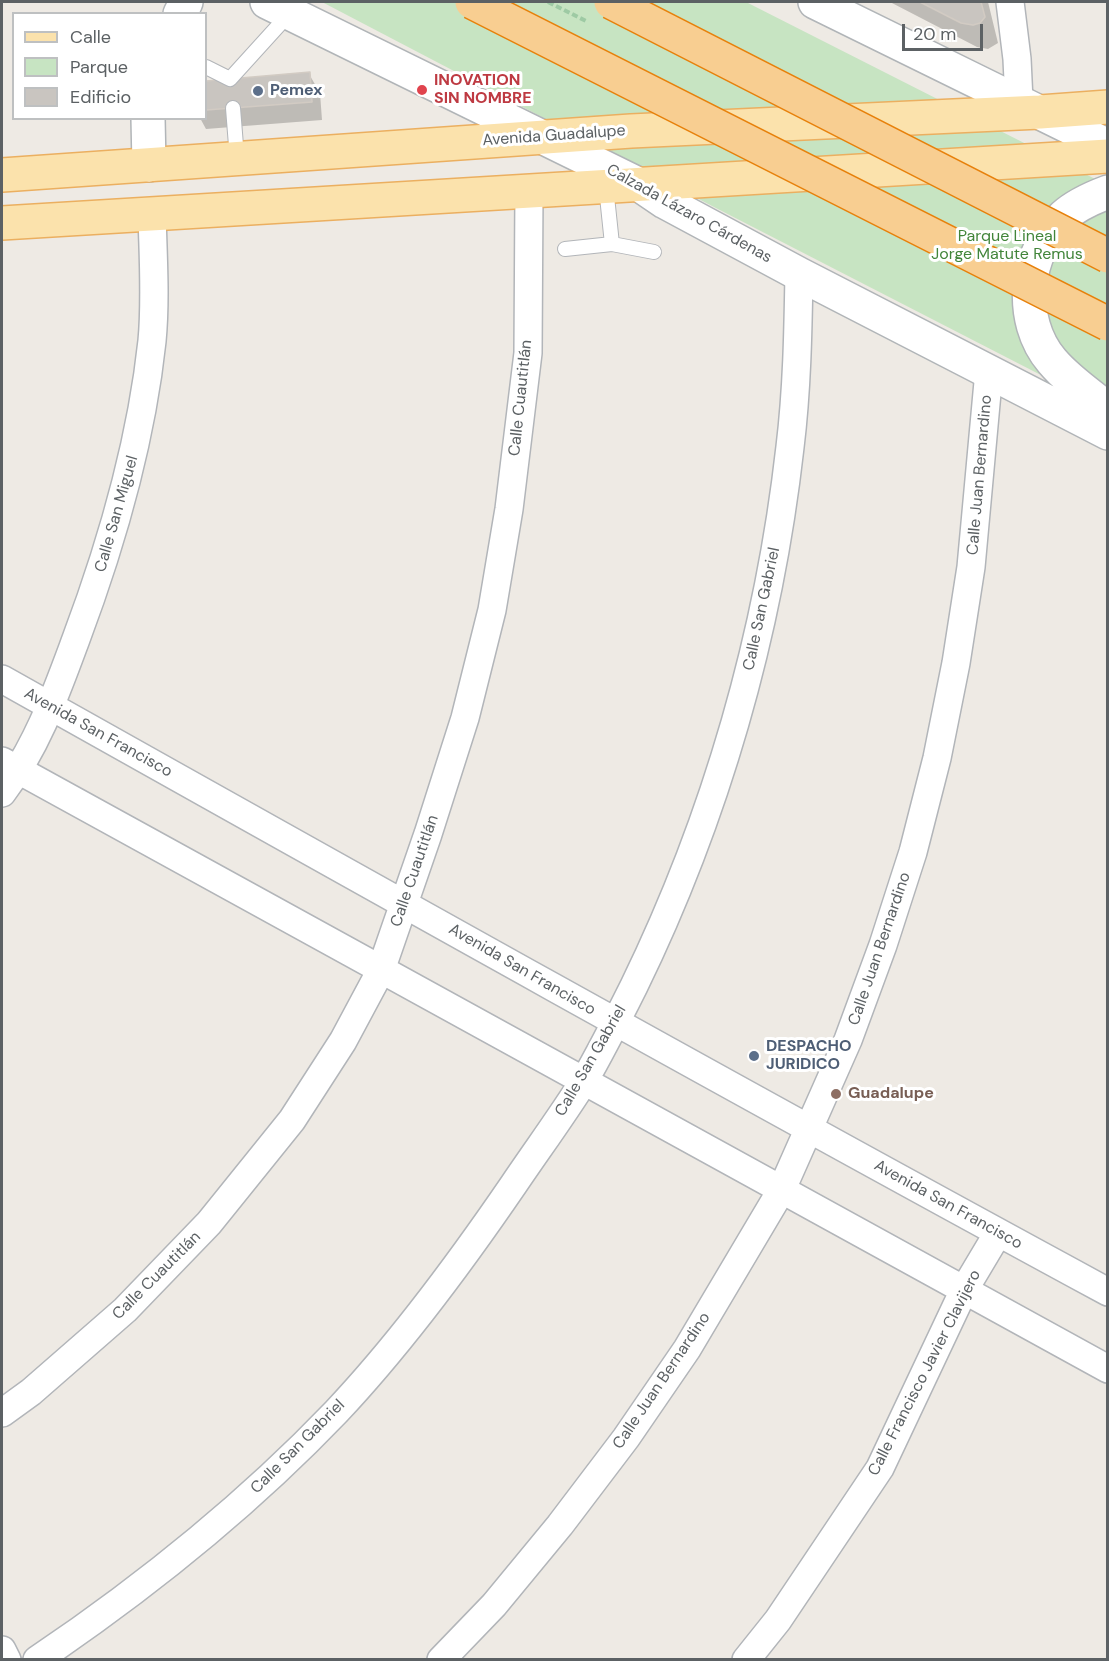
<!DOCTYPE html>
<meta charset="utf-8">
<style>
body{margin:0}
#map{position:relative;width:1109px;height:1661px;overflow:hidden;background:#eeeae4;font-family:"DM Sans",sans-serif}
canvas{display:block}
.frame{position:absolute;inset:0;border:3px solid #5c6164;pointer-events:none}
.legend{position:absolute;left:12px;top:12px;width:195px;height:108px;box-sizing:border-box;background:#fff;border:2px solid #bec0c1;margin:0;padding:8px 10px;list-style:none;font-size:18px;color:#5c6164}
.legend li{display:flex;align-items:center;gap:12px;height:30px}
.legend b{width:30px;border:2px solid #bec0c1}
.scale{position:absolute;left:902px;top:24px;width:81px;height:27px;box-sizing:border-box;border:3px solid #5c6164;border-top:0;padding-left:8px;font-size:18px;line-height:21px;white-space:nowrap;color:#5c6164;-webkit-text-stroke:4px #fff;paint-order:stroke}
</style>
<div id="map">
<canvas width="1109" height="1661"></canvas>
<div class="frame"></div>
<ul class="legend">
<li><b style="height:8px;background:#fbe2ac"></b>Calle</li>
<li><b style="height:16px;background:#c7e4c2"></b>Parque</li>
<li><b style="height:16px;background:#c9c5c0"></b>Edificio</li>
</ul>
<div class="scale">20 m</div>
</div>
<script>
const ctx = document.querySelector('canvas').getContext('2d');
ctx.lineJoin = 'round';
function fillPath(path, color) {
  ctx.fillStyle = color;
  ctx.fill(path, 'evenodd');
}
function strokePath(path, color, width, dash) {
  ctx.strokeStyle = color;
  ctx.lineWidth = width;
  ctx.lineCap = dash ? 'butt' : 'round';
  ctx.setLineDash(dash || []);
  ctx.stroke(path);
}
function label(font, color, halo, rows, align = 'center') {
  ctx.font = font + ' "DM Sans",sans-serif';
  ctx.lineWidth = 6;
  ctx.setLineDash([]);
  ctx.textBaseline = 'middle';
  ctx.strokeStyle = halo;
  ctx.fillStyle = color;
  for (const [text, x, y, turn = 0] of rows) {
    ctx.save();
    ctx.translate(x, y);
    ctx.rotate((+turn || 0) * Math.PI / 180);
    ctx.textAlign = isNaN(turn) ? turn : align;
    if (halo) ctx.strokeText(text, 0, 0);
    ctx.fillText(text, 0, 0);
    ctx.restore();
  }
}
fillPath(new Path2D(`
 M322 2H746L1107 185V409L714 207Z`), '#c7e4c2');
fillPath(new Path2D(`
 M890 2H988L998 43 988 49 977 47Z
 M309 74 320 93 322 120 206 129 200 118H206V82Z`), '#0003');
const building = new Path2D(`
 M920 2H981L985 17 980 23 973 25 961 23Z
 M310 72 312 102 206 110V81Z`);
fillPath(building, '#c9c5c0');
strokePath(building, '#d2cbc3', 1.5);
const lane = new Path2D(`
 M206 67 230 79 289 14
 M233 108 237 158
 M606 187 612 244
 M565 249 612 244 654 252`);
const street = new Path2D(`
 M1010 2 1017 59 1019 101
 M2 679C369 885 737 1091 1108 1292
 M2 761 1108 1369
 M2 793C37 747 56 693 76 639 112 543 141 444 152 341 156 299 153 256 152 214
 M2 1413 31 1392 125 1310 209 1223 292 1120 343 1041 381 970 428 834 465 718 492 610 509 509 528 353 529 191
 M2 1650 7 1660
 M37 1660C145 1587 246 1506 336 1412 402 1342 460 1263 514 1184 537 1150 562 1116 584 1081 602 1050 618 1018 634 986 716 818 769 633 790 447 797 390 798 332 799 274
 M441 1660 494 1605 560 1525 626 1438 687 1349 782 1189 848 1040 883 945 913 852 937 758 956 663 971 567 989 371
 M746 1660 778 1620 880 1468 964 1290 998 1233`);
const secondary = new Path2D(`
 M267 2 640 185 665 202 799 274 1108 433
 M815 2 1108 146
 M180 14 186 2
 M148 118 149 165
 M1108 192C1092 198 1076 205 1064 216 1024 252 1017 320 1052 361 1068 380 1089 394 1108 409`);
const primary = new Path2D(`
 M2 175 631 131 1040 112 1108 107
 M2 223 1108 156`);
strokePath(lane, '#b2b5b9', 16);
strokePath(street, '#b2b5b9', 30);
strokePath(secondary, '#b1b5b8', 36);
strokePath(primary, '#ebaf60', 36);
strokePath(new Path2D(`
 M548 2 588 22`), '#9ecaa4', 4, [6, 3]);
strokePath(lane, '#fff', 14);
strokePath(street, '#fff', 27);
strokePath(secondary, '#fff', 33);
strokePath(primary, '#fbe2ac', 33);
const highwayBridge = new Path2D(`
 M472 2 1108 324
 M611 2 1108 256`);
strokePath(highwayBridge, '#e7810b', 36, []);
strokePath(highwayBridge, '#f8ce91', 33);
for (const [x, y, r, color] of [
 [422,90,6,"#e0444e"],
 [258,91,6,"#5c6f8a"],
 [754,1056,6,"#5c6f8a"],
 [836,1094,6,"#8d6e63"]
]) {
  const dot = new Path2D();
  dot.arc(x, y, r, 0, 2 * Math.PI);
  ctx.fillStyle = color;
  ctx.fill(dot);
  strokePath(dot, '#fff', 2);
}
label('bold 16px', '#be3a42', '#fff', [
 ["INOVATION",434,81],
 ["SIN NOMBRE",434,99]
], 'left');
label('bold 16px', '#4e5e75', '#fff', [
 ["Pemex",270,91],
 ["DESPACHO",766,1047],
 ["JURIDICO",766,1065]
], 'left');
label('16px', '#5c6164', '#fff', [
 ["Avenida Guadalupe",554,136,-4],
 ["Calzada Lázaro Cárdenas",689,214,29],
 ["Calle Cuautitlán",521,398,-84],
 ["Calle Juan Bernardino",980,475,-85],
 ["Calle San Miguel",117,514,-74],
 ["Calle San Gabriel",762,609,-78],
 ["Avenida San Francisco",98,733,29],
 ["Calle Cuautitlán",415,871,-71],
 ["Calle Juan Bernardino",880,949,-71],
 ["Avenida San Francisco",522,970,30],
 ["Calle San Gabriel",591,1061,-60],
 ["Avenida San Francisco",948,1205,29],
 ["Calle Cuautitlán",157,1276,-45],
 ["Calle Francisco Javier Clavijero",925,1373,-63],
 ["Calle Juan Bernardino",662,1381,-56],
 ["Calle San Gabriel",298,1447,-45]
]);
label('16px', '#42853a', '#fff', [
 ["Parque Lineal",1007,237],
 ["Jorge Matute Remus",1007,255]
]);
label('bold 16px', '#785e54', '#fff', [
 ["Guadalupe",848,1094]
], 'left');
</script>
